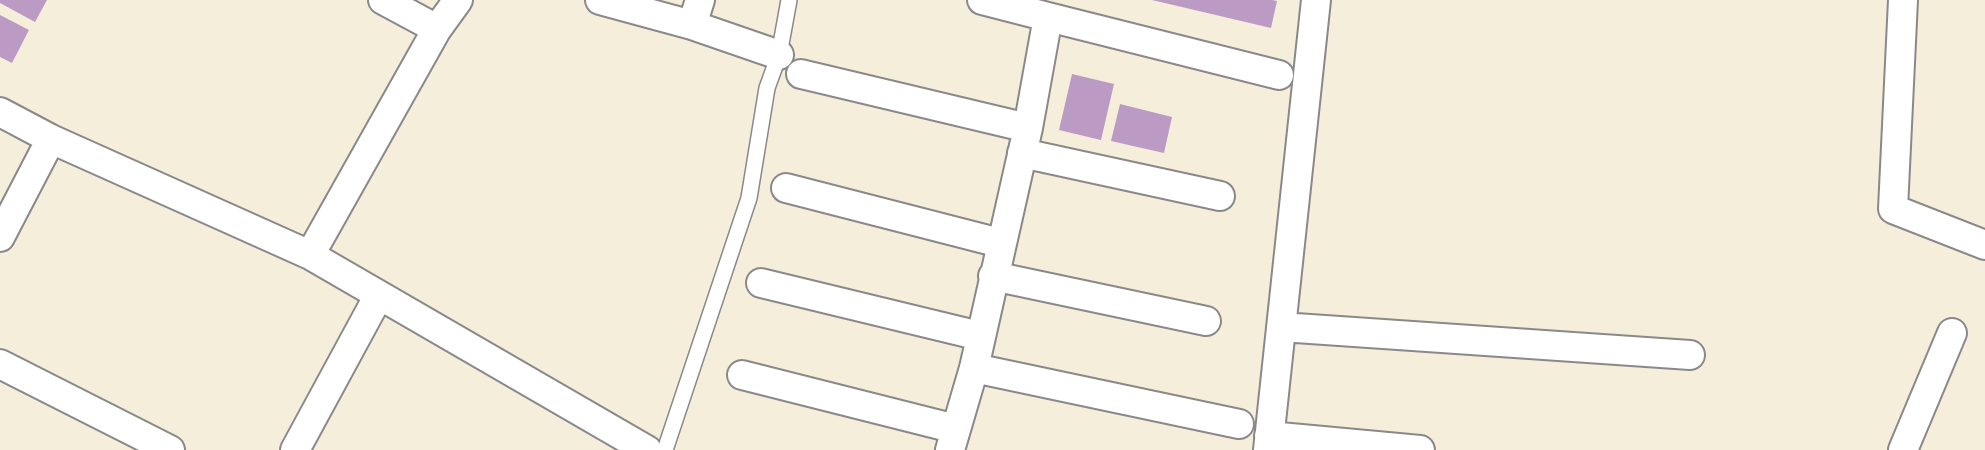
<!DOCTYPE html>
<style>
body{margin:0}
canvas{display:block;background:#f4eeda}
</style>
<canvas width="1985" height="450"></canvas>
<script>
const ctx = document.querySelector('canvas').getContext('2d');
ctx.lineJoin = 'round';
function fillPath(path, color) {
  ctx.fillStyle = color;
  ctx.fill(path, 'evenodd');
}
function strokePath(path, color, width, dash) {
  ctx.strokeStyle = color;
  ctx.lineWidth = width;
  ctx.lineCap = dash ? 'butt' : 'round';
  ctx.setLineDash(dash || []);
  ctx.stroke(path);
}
fillPath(new Path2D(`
 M0 0H47L35 22 0 3Z
 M1152 0H1272L1277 1 1271 28Z
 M0 15 29 30 12 63 0 57Z
 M1072 74 1114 84 1101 140 1059 130Z
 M1120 104 1172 117 1164 153 1111 141Z`), '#bb9ac4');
const lane = new Path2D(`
 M665 450 749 198 767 88 779 55 789 0`);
const street = new Path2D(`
 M600 0 692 25
 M700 0 692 25 779 55
 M1903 0 1893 209 1985 245
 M1048 17 1279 75
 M437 29 458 0
 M801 74 1028 128
 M0 112 51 139 310 255 647 450
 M1022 153 1220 196
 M786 188 1000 243
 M0 237 51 139
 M310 255 437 29 383 0
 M993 276 1206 321
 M761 283 980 336
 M1281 327 1690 355
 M0 364 170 450
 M974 368 1239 424
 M742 375 956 429
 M1269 436 1420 450
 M295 450 379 295
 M950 450 974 368 1028 128 1048 17 982 0
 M1268 450 1316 0
 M1903 450 1952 333`);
strokePath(lane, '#8b888a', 18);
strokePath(street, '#8b888a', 32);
strokePath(lane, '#fff', 15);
strokePath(street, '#fff', 28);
</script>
